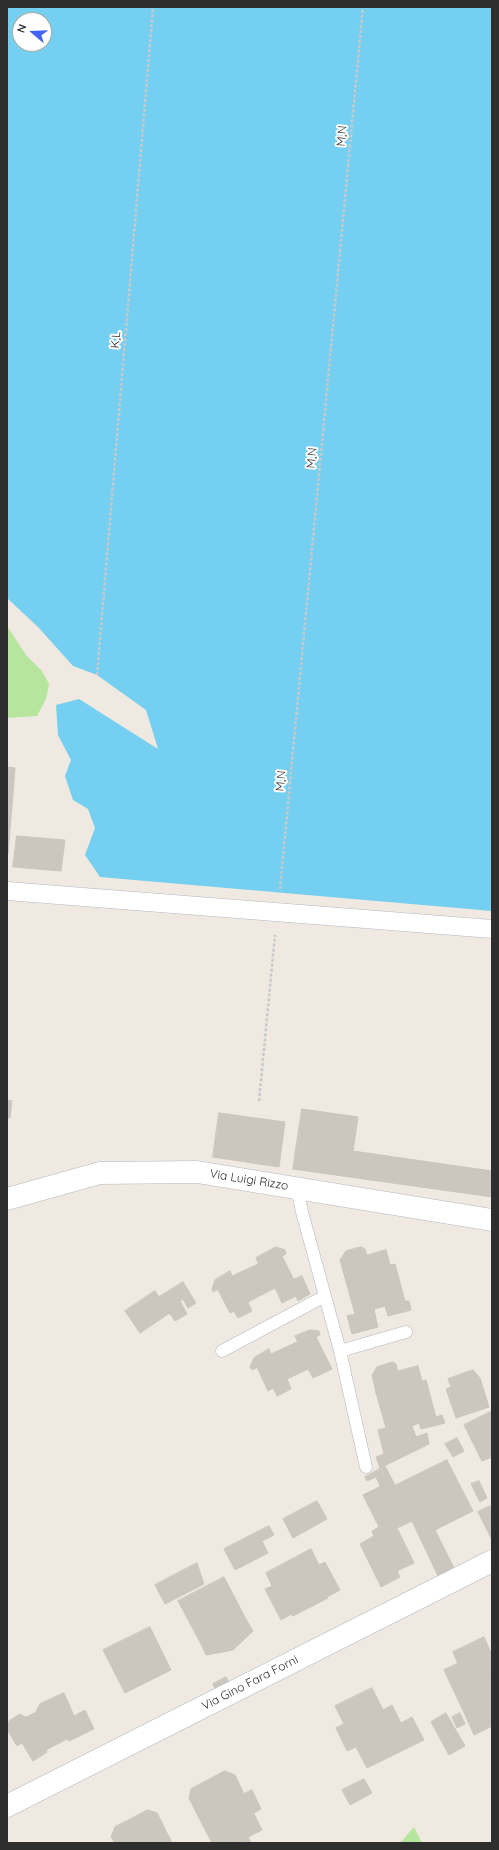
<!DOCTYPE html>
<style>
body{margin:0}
#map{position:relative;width:499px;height:1850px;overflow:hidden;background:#efe9e1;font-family:Quicksand,sans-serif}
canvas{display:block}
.frame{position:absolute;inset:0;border:8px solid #2e2e2e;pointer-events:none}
.north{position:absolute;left:12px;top:12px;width:40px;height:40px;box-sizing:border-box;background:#fff;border:1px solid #ababab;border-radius:50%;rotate:289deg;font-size:11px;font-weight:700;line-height:16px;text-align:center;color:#2e2e2e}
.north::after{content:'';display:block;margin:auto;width:14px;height:18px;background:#4264fb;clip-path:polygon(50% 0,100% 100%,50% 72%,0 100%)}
</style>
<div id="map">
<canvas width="499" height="1850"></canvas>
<div class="frame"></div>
<div class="north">N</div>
</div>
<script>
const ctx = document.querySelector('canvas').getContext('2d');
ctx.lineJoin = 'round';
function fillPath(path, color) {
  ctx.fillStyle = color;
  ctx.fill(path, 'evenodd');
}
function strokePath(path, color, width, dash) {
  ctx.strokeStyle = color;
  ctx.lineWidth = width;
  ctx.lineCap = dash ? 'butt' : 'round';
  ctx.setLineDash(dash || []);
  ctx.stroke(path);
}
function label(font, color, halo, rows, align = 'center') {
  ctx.font = font + ' Quicksand,sans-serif';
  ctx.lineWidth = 4;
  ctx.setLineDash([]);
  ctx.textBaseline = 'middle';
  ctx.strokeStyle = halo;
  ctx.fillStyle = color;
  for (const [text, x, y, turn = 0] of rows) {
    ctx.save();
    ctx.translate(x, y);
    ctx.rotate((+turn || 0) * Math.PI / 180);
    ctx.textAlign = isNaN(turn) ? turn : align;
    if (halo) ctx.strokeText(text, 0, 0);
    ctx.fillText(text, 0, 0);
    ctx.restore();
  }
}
fillPath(new Path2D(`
 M7 626 26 655 42 671 49 684 46 699 37 716 7 718Z
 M414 1827 422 1843H400Z`), '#b6e59e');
fillPath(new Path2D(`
 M7 7H492V911L100 877 85 855 95 828 88 809 73 800 65 776 71 760 58 735 56 705 79 699 158 749 146 710 97 675 73 666 38 627 7 598ZM20 20H44V44H20Z`), '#75cff0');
const building = new Path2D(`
 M7 767 15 768 8 854H7Z
 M17 836 65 840 61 871 13 867Z
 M7 1100 12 1101 10 1118H7Z
 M302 1109 358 1117 353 1151 492 1171V1197L293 1169Z
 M219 1113 285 1122 279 1167 213 1157Z
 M276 1247 285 1250 286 1254 260 1268 256 1258Z
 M361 1247 365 1249 367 1256 348 1261 352 1276 345 1278 340 1260 346 1251Z
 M386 1250 390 1265 395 1264 405 1301H409L411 1310 388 1316 385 1306 374 1309 376 1319 354 1325 352 1315 355 1314 345 1278 352 1276 348 1261Z
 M282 1256 294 1280 289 1282 296 1296 282 1303 275 1288 248 1302 252 1311 238 1318 234 1311 230 1313 218 1290 234 1281 232 1276 258 1264 260 1268Z
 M230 1271 234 1281 213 1292 212 1289 215 1280Z
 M302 1276 310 1294 298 1301 289 1282Z
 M183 1282 196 1303 188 1308 183 1299 180 1301 187 1314 175 1321 159 1297Z
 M155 1291 170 1313 140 1333 125 1311Z
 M352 1315 354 1325 376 1319 378 1327 352 1334 347 1316Z
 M310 1330 319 1331 320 1335 299 1345 295 1336Z
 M316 1337 332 1369 313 1378 308 1369 287 1379 291 1389 277 1396 273 1388 268 1391 257 1367 273 1359 271 1354 297 1342 299 1345Z
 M269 1349 273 1359 252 1370 250 1367 254 1358Z
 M393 1362 396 1364 398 1372 377 1377 381 1392 376 1393 372 1375 377 1367Z
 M418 1366 422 1381 426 1380 436 1417 442 1415 445 1423 421 1429 419 1423 412 1426 416 1437 427 1433 429 1444 380 1468 376 1457 384 1454 378 1430 386 1428 376 1393 381 1392 377 1377Z
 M473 1370 480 1378 489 1407 477 1411 468 1381 464 1382 462 1374Z
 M462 1374 464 1382 468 1381 477 1411 456 1418 446 1389 451 1387 448 1379Z
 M492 1411V1457L482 1461 464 1425Z
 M457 1438 464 1451 453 1457 445 1444Z
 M447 1460 473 1511 435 1530 454 1568 438 1576 412 1521 397 1528 414 1563 397 1571 400 1577 381 1587 360 1544 374 1536 372 1531 379 1527 363 1495 387 1483 389 1488Z
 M385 1466 395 1485 389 1488 387 1483 380 1486 376 1477 367 1481 365 1477Z
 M479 1481 487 1498 480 1502 471 1484Z
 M317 1501 327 1519 293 1538 283 1519Z
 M490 1506 492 1511V1540L478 1512Z
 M269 1526 274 1535 262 1541 268 1553 235 1570 224 1549Z
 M311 1549 319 1565 325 1562 340 1590 327 1597 328 1598 293 1616 292 1614 281 1620 265 1589 272 1586 266 1573Z
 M197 1563 204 1584 165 1604 155 1585Z
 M224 1577 247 1621 227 1638 201 1644 178 1601Z
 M247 1621 253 1631 233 1650 206 1655 201 1644 227 1638Z
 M150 1627 171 1670 125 1693 103 1650Z
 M484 1637 492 1655V1680L491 1681 478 1654 458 1664 453 1652Z
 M478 1654 491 1681 492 1680V1705L466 1717 444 1670Z
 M226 1677 229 1683 215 1689 213 1684Z
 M372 1688 383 1710 392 1705 401 1723 412 1717 424 1740 367 1768 356 1747 362 1744 351 1721 344 1724 335 1706Z
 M64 1693 74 1716 85 1710 94 1729 69 1741 67 1739 46 1750 47 1752 33 1761 22 1743 17 1746 8 1731 9 1721 20 1714 25 1717 29 1716 36 1712 40 1704Z
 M492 1705V1726L474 1735 466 1717Z
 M446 1713 465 1746 449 1755 431 1722Z
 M460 1713 465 1724 457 1728 452 1717Z
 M351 1721 362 1744 347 1751 336 1728Z
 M225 1771 235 1775 244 1794 240 1796 233 1781 194 1801 202 1816 199 1818 189 1798 191 1789Z
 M364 1779 372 1793 350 1805 342 1790Z
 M233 1781 240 1796 244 1794 262 1830 236 1843H212L199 1818 202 1816 194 1801Z
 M252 1790 261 1809 254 1813 244 1794Z
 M148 1810 157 1813 172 1843H115L111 1837 115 1827Z
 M248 1837 251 1843H236Z`);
fillPath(building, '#cbc7bf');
strokePath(building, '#cbc5ba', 1);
const service = new Path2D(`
 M297 1188 302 1212 340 1351 366 1467
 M222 1351 325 1296
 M340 1351 406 1332`);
const pedestrian = new Path2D(`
 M7 891 492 929`);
const minor = new Path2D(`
 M7 1199 100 1173 197 1172 492 1220
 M7 1806 492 1561`);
strokePath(service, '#b4b7c1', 13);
strokePath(pedestrian, '#b4b7c1', 19);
strokePath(minor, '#b4b7c1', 23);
strokePath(new Path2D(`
 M97 675 153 7
 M280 889 363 7
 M259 1101 275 935`), '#c9c9c9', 2.5, [3, 2]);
strokePath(service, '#fff', 12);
strokePath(pedestrian, '#fff', 18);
strokePath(minor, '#fff', 22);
label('12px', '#2e2e2e', '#fff', [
 ["M,N",342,136,-85],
 ["K,L",116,340,-85],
 ["M,N",312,458,-85],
 ["M,N",281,781,-85],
 ["Via Luigi Rizzo",249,1180,9],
 ["Via Gino Fara Forni",250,1683,-27]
]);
</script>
